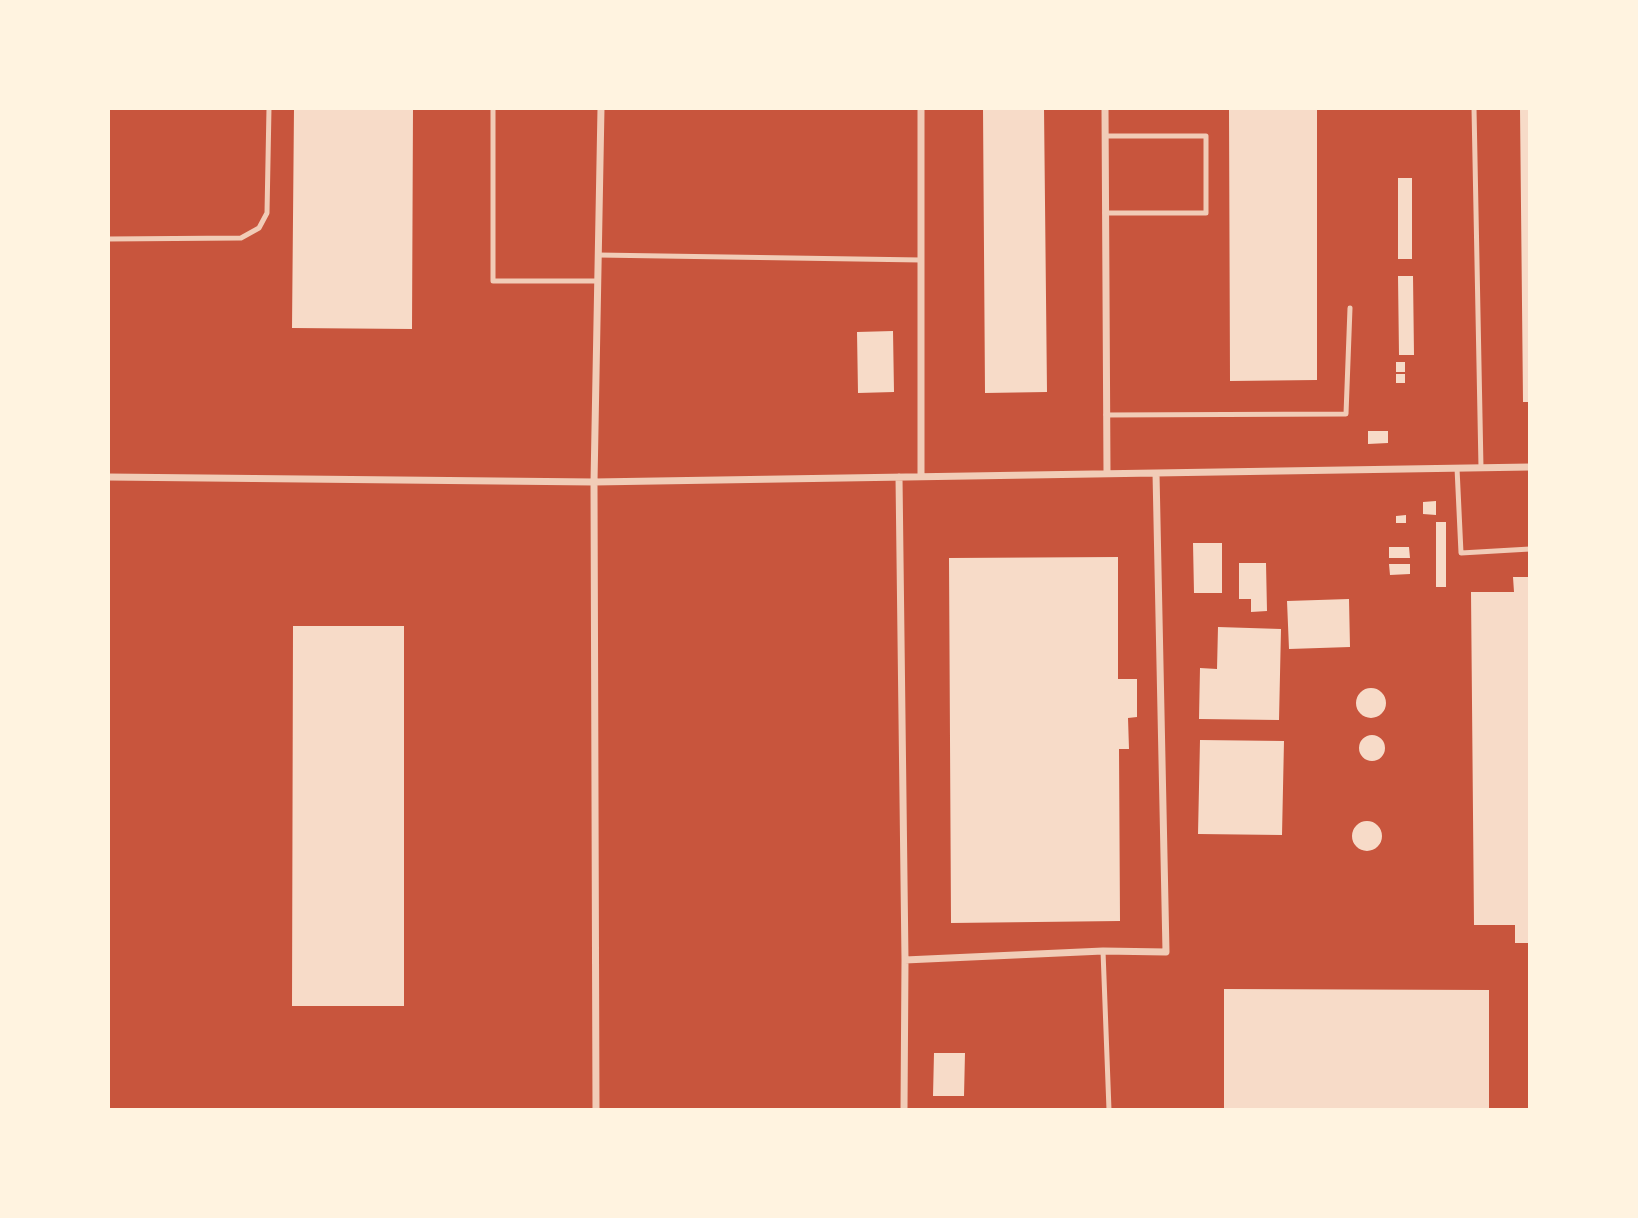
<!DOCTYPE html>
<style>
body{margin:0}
#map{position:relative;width:1638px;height:1218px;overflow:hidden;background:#c8553d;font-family:Cabin,sans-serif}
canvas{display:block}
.frame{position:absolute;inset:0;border:110px solid #fff3e0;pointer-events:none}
</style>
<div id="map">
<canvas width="1638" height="1218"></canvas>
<div class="frame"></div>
</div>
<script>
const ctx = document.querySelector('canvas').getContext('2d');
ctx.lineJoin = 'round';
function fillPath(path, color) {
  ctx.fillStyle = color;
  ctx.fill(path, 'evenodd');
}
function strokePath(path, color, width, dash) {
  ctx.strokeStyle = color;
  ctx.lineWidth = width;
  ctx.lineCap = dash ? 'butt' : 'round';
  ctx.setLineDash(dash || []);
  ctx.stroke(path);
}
fillPath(new Path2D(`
 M294 108H413L412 329 292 328Z
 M983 108H1044L1047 392 985 393Z
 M1229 108H1317V380L1230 381Z
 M1520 108H1530V402H1523Z
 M1398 178H1412V259H1398Z
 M1398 276H1413L1414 355H1399Z
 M893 331 894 392 858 393 857 332Z
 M1396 362H1405V372H1396Z
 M1396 374H1405V383H1396Z
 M1368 431H1388V443L1368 444Z
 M1436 501V515L1423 514V502Z
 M1406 515V523H1396V516Z
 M1436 522H1446V587H1436Z
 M1193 543H1222V593H1194Z
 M1389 547H1409L1410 558H1389Z
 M1118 557V679H1137V717L1128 718 1129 749H1119L1120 921 951 923 949 558Z
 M1239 563H1266L1267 611 1251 612V599H1239Z
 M1389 564H1410V574L1390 575Z
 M1513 577H1530V943H1515V925H1474L1471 592H1514Z
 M1349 599 1350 647 1289 649 1287 601Z
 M293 626H404V1006H292Z
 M1218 627 1281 629 1279 720 1199 719 1200 668 1217 669Z
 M1356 703a15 15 0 1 1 30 0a15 15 0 1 1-30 0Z
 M1359 748a13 13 0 1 1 26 0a13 13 0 1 1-26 0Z
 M1200 740 1284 741 1282 835 1198 834Z
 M1352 836a15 15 0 1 1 30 0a15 15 0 1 1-30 0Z
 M1224 989 1489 990V1110H1224Z
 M934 1053H965L964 1096H933Z`), '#f7dbc8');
strokePath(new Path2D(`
 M493 108V281H598
 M1474 108 1481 468
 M1105 136H1206V213H1105
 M108 239 241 238 259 228 267 213 269 108
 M598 255 921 260
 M1106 415 1346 414 1350 308
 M1457 468 1461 553 1530 549
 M1103 951 1109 1110`), '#f1ccb7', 5);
strokePath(new Path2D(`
 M1105 108 1107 474
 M921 476V108
 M108 477 594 482 1530 467
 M899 477 905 960 904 1110
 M905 960 1103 951 1166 952 1156 473
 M596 1110 594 482 601 108`), '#f1ccb7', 7);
</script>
